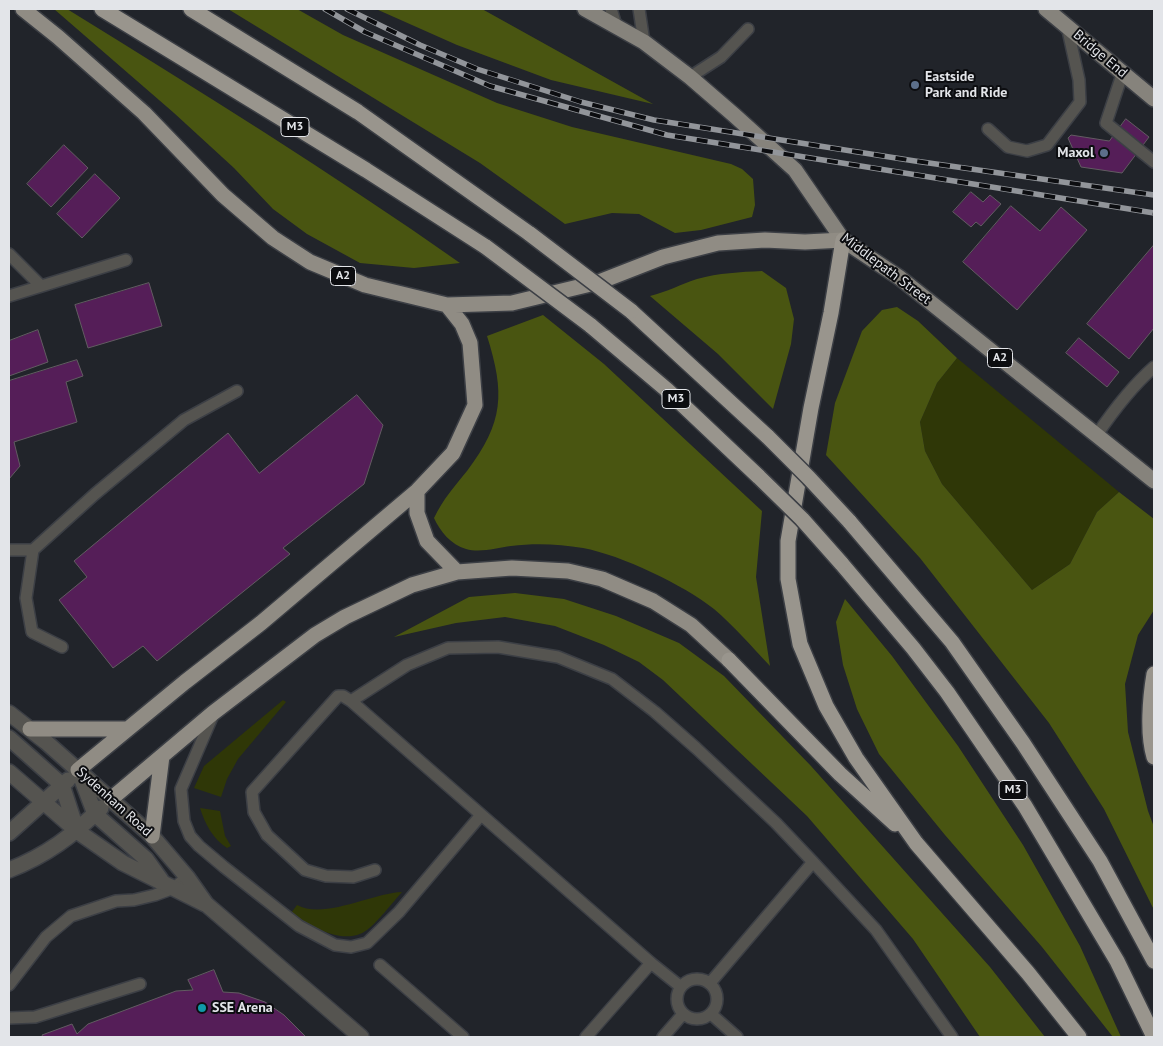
<!DOCTYPE html>
<style>
body{margin:0}
#map{position:relative;width:1163px;height:1046px;overflow:hidden;background:#21242a;font-family:"PT Sans",sans-serif}
canvas{display:block}
.frame{position:absolute;inset:0;border:10px solid #e3e5e9;pointer-events:none}
</style>
<div id="map">
<canvas width="1163" height="1046"></canvas>
<div class="frame"></div>
</div>
<script>
const ctx = document.querySelector('canvas').getContext('2d');
ctx.lineJoin = 'round';
function fillPath(path, color) {
  ctx.fillStyle = color;
  ctx.fill(path, 'evenodd');
}
function strokePath(path, color, width, dash) {
  ctx.strokeStyle = color;
  ctx.lineWidth = width;
  ctx.lineCap = dash ? 'butt' : 'round';
  ctx.setLineDash(dash || []);
  ctx.stroke(path);
}
function label(font, color, halo, rows, align = 'center') {
  ctx.font = font + ' "PT Sans",sans-serif';
  ctx.lineWidth = 4;
  ctx.setLineDash([]);
  ctx.textBaseline = 'middle';
  ctx.strokeStyle = halo;
  ctx.fillStyle = color;
  for (const [text, x, y, turn = 0] of rows) {
    ctx.save();
    ctx.translate(x, y);
    ctx.rotate((+turn || 0) * Math.PI / 180);
    ctx.textAlign = isNaN(turn) ? turn : align;
    if (halo) ctx.strokeText(text, 0, 0);
    ctx.fillText(text, 0, 0);
    ctx.restore();
  }
}
fillPath(new Path2D(`
 M957 358 1119 492 1097 512 1070 564 1032 590 942 484 925 451 920 422 937 383Z
 M283 700 286 702 238 759 227 779 221 797 194 788 204 766Z
 M200 808 220 811 225 836 231 846 227 848C213 839 205 824 200 808Z
 M402 892C393 902 377 923 367 930 344 947 310 926 291 913L297 905C324 920 372 893 402 892Z`), '#2f3707');
fillPath(new Path2D(`
 M54 9H67C200 91 332 173 460 263L414 268 360 263 307 234 273 209 234 168 174 113Z
 M228 9H297L343 35 497 103 572 127 731 164 742 169 753 179 755 205 752 217 701 230 675 233 639 214 612 213 565 224 480 163Z
 M376 9H482L653 104 551 80 457 45Z
 M762 271 786 288 794 319 791 344 773 409 718 354 650 296C667 292 681 284 697 279 719 273 740 272 762 271Z
 M897 307 918 321 957 358 937 383 920 422 925 451 942 484 1032 590 1070 564 1097 512 1119 492 1154 519V610L1138 635 1125 684 1128 732 1148 811 1154 827V910L1104 809 1049 723 920 558 826 455 835 403 862 331 882 310Z
 M543 315 604 364 762 511 756 577 770 666C752 647 734 626 714 609 684 585 621 555 583 548 559 544 535 543 511 546 497 548 480 553 466 549 451 545 440 531 434 518 443 499 454 487 467 471 504 422 505 393 487 336Z
 M515 593 564 599 616 616 679 643 724 676 811 766 990 967 1045 1037H980L913 939 807 816 663 680 639 662 604 645 555 626 505 617 456 623 394 637 469 597Z
 M845 599 892 656 958 746 1023 845 1080 946 1121 1037H1113L1042 947 945 835 879 754 857 709 843 665 836 622Z`), '#495511');
const building = new Path2D(`
 M1126 119 1149 137 1122 173 1081 167 1068 138 1071 135 1109 141Z
 M64 145 88 168 51 207 27 184Z
 M95 174 120 198 82 238 57 214Z
 M971 192 983 202 990 195 1001 204 981 226 976 222 971 227 953 212Z
 M1011 206 1040 231 1061 207 1087 230 1017 310 963 262Z
 M1154 245V328L1129 359 1087 324Z
 M149 283 162 326 88 348 75 305Z
 M38 330 48 362 9 376V341Z
 M1079 338 1119 372 1107 387 1066 353Z
 M77 360 83 376 66 382 77 422 14 442 20 466 9 479V381Z
 M357 395 383 425 364 484 283 548 290 554 157 661 143 646 113 668 59 600 87 577 74 561 228 433 259 473Z
 M214 970 223 992 239 993 265 1002 284 1015 306 1037H43L42 1035 72 1024 77 1034 88 1024 176 991 193 990 188 980Z`);
fillPath(building, '#551e58');
strokePath(building, '#625c62', 1);
const service = new Path2D(`
 M611 9 616 25
 M639 9 644 42
 M1123 72 1106 123 1154 162
 M690 77 721 57 748 29
 M988 129 1008 147 1027 151 1047 145 1080 102 1079 80 1067 26
 M9 254 41 286
 M9 296 126 260
 M1096 436C1113 411 1131 387 1154 367
 M9 550H33L26 598 32 632 62 647
 M33 550 95 494 184 420 237 391
 M351 701 651 963 681 987
 M213 715 181 789 184 821 190 836 199 846 224 867 299 926 335 945 351 947 367 943 399 912 481 815
 M375 870 353 877 326 876 305 870 267 835 254 812 252 792 338 696H343L351 701 407 665 448 648 498 647 558 657 612 679 655 712 696 748 776 823 813 862 876 930 952 1037
 M380 965 463 1037
 M677 999a20 20 0 1 1 40 0a20 20 0 1 1-40 0Z
 M710 983 813 862
 M9 985 46 937 71 916 116 901 134 900 155 895 174 888 187 877
 M711 1014 737 1037
 M9 1018 35 1017 140 984
 M586 1037 651 963
 M663 1037 683 1014`);
const tertiary = new Path2D(`
 M9 713 46 742 152 836 187 877 206 904 361 1037
 M9 738 62 785 77 831
 M9 772 77 831 123 863 205 904
 M79 772 95 814 146 859 161 880
 M9 833 68 780
 M9 870C47 855 72 836 101 808`);
const primary = new Path2D(`
 M585 9 644 42 690 77 734 115 795 170 843 240 900 278 1154 481
 M1046 9 1154 99`);
const trunk = new Path2D(`
 M23 9 58 37 144 113 223 195 273 238 310 262 365 285 447 305 512 303 599 282 663 257 718 243 765 240 805 242 843 240
 M417 491V513L427 541 457 572
 M30 729H126
 M78 770 185 682 261 623 417 491 453 453 475 405 470 343 462 324 447 305
 M111 799 213 713 315 635 345 617 412 585 457 572 512 568 568 571 602 579 653 601 691 625 729 660
 M152 836 162 756`);
const motorway = new Path2D(`
 M102 9 366 170 486 247
 M191 9 358 112 530 234
 M843 240 831 313 811 408 788 541V579L800 644 826 706 856 758 916 843 1028 973 1079 1037
 M631 311 768 437
 M590 325 667 390 759 477
 M849 521 952 642 1023 743 1100 861 1154 961
 M841 563 913 648 947 692 1025 806 1117 961 1154 1037
 M729 660 840 774 895 824
 M1154 674C1150 698 1147 734 1154 757`);
strokePath(service, '#3c3f45', 14);
strokePath(tertiary, '#3c3f45', 18);
strokePath(primary, '#3c3f45', 18);
strokePath(trunk, '#3c3f45', 18);
strokePath(motorway, '#3c3f45', 18);
strokePath(service, '#555450', 11);
strokePath(tertiary, '#555450', 15);
strokePath(primary, '#86837c', 15);
strokePath(trunk, '#908c84', 15);
strokePath(motorway, '#99958d', 15);
const rail = new Path2D(`
 M325 9 365 32 490 86 667 135 1154 213
 M347 9 420 45 477 69 581 102 654 120 915 161 1154 195`);
strokePath(rail, '#92959a', 5.5);
strokePath(rail, '#0c0d10', 4, [11]);
const motorwayBridge = new Path2D(`
 M530 234 631 311
 M486 247 590 325
 M768 437 809 478 849 521
 M759 477 802 519 841 563`);
strokePath(motorwayBridge, '#3c3f45', 18, []);
strokePath(motorwayBridge, '#99958d', 15);
for (const [x, y, r, color] of [
 [915,85,5,"#5c6f8a"],
 [1104,153,5,"#5c6f8a"],
 [202,1008,5,"#0f9aa8"]
]) {
  const dot = new Path2D();
  dot.arc(x, y, r, 0, 2 * Math.PI);
  ctx.fillStyle = color;
  ctx.fill(dot);
  strokePath(dot, '#0c0d10', 2);
}
for (const [x, y, w] of [
 [295,127,28],
 [343,276,25],
 [1000,358,25],
 [676,399,28],
 [1013,790,28]
]) {
  const box = new Path2D();
  box.roundRect(x - w / 2, y - 9.5, w, 19, 4);
  ctx.fillStyle = '#0c0d10';
  ctx.fill(box);
  strokePath(box, '#e3e5e9', 1);
}
label('bold 12px', '#e3e5e9', null, [
 ["M3",295,127],
 ["A2",343,276],
 ["A2",1000,358],
 ["M3",676,399],
 ["M3",1013,790]
]);
label('14px', '#e3e5e9', '#0c0d10', [
 ["Bridge End",1100,54,40],
 ["Middlepath Street",886,269,37],
 ["Sydenham Road",114,802,42]
]);
label('bold 14px', '#e3e5e9', '#0c0d10', [
 ["Eastside",925,77],
 ["Park and Ride",925,93],
 ["Maxol",1094,153,"right"],
 ["SSE Arena",212,1008]
], 'left');
</script>
